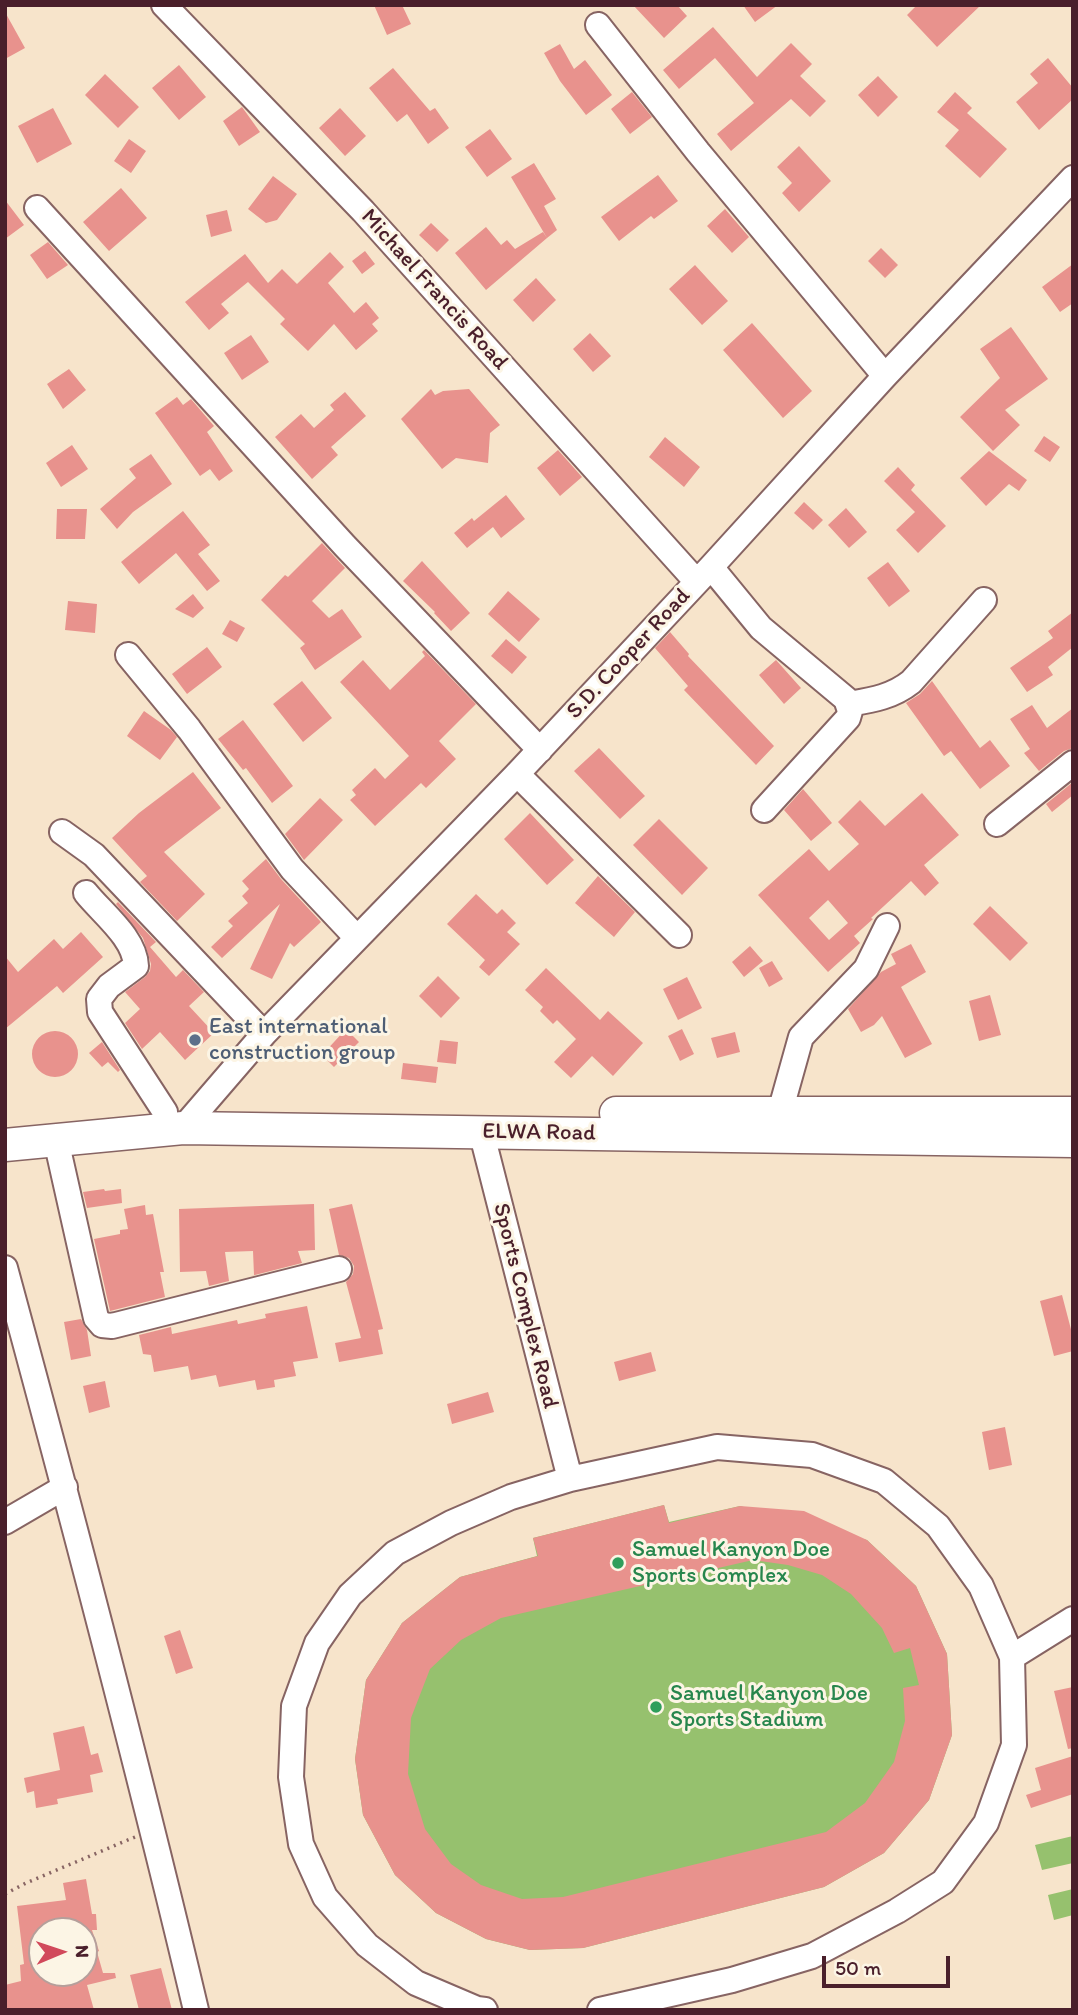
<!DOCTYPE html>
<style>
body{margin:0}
#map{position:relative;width:1078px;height:2015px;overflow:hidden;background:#f7e4cb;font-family:Itim,sans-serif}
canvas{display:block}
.frame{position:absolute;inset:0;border:7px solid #4a1f2b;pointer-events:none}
.north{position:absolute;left:28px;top:1917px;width:70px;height:70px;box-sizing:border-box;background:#fcf5e5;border:2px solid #b59f9b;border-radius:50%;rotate:88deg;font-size:19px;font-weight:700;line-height:28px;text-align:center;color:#4a1f2b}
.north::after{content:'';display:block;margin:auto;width:24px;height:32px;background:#d1495b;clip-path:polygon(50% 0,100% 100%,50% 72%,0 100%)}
.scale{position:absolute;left:822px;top:1956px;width:128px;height:32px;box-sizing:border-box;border:4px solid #4a1f2b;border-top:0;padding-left:9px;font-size:21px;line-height:24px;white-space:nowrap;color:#4a1f2b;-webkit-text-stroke:5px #fcf5e5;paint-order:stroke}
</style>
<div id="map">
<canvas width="1078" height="2015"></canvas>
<div class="frame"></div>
<div class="north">N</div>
<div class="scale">50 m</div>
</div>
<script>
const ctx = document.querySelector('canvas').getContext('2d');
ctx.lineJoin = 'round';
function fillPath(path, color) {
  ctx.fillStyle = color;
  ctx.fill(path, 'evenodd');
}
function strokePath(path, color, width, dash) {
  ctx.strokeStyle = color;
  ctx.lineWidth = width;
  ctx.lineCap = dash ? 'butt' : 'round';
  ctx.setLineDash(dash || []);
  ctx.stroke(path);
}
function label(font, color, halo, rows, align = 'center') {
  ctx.font = font + ' Itim,sans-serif';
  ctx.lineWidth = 6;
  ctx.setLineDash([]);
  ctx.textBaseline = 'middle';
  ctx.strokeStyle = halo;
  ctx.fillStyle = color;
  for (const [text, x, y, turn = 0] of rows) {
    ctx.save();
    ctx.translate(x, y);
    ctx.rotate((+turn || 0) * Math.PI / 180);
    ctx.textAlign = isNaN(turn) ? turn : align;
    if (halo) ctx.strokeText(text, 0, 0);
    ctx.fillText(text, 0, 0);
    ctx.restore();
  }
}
fillPath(new Path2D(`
 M664 1505 669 1522 740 1506 867 1540 916 1586 947 1654 952 1735 929 1800 884 1853 824 1887 583 1948 530 1950 486 1939 436 1913 395 1875 363 1815 355 1759 366 1680 402 1623 460 1577 537 1556 533 1538Z
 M1073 1836V1863L1042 1870 1035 1845Z
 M1073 1889V1915L1054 1920 1048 1895Z`), '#96c16e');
fillPath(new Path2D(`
 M374 5H402L411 24 387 35Z
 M633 5H677L687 16 664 38Z
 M743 5H778L755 22Z
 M917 5H981L937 47 907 15Z
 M5 12 25 48 5 59Z
 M713 27 757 77 791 43 812 64 800 76 826 101 810 117 791 99 731 151 717 134 754 103 715 58 679 89 663 70Z
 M560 44 574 69 585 60 612 95 586 115 560 81 544 53Z
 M1048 58 1073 88V99L1039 130 1016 102 1038 83 1030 74Z
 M179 65 206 97 179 120 152 88Z
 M393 68 430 111 435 108 449 128 428 144 407 114 397 122 369 88Z
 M105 74 139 107 118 128 85 95Z
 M878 76 898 97 878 117 858 95Z
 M632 92 652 117 630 134 611 109Z
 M955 92 972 108 967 113 1007 149 980 178 945 146 959 130 937 112Z
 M242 107 260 132 239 146 223 121Z
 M53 108 72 144 37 163 18 126Z
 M340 108 366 136 345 156 319 128Z
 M490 129 512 159 487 177 465 147Z
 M129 139 146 151 131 173 114 161Z
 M799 146 831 181 799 212 782 193 792 183 777 167Z
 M534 163 556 199 544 206 557 230 547 238 511 177Z
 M658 175 678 201 654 219 651 216 619 241 601 217Z
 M273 176 297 194 277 220 266 223 248 209Z
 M121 188 147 218 109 251 83 222Z
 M5 200 24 225 5 239Z
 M725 209 749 237 732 253 707 226Z
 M227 210 232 231 211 237 206 215Z
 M431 223 449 240 437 252 419 235Z
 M486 227 501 245 507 240 515 249 543 232 547 238 486 290 455 253Z
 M48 242 68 265 47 279 30 255Z
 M881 248 898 265 885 278 868 261Z
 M365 251 375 264 362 274 352 261Z
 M330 252 344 267 328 283 354 313 366 302 379 318 372 324 378 331 356 350 334 324 308 351 280 324 285 319 248 282 221 304 229 313 209 330 185 302 245 254 268 283 282 269 297 284Z
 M1073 264V303L1060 312 1042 287Z
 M695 265 728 301 702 325 669 289Z
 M536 278 556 300 533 322 513 300Z
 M752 323 812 391 783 418 723 350Z
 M1011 327 1048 379 1005 410 1020 425 993 451 960 417 1000 378 980 349Z
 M590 333 611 356 593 372 573 349Z
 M251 335 269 362 242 380 224 353Z
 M69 369 86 390 63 409 47 384Z
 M431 389 435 395 443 391 469 389 500 425 490 433 488 463 456 458 442 469 401 419Z
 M345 392 366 416 331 447 338 455 312 479 275 437 301 414 314 428 334 410 330 405Z
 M177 397 183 405 191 399 214 426 207 432 233 471 219 481 210 469 200 476 155 413Z
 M1044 436 1060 447 1050 462 1034 451Z
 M665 437 700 467 684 487 649 457Z
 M72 445 88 469 61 487 46 463Z
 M558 450 582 477 560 496 537 468Z
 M989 451 1027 480 1019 491 1009 484 986 506 960 478Z
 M151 454 172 484 133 512 117 529 100 509 136 478 129 469Z
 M898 467 915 485 911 490 946 526 918 553 896 530 915 512 884 481Z
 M506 495 525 519 501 538 493 527 467 548 454 533 472 518 474 521Z
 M804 502 823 520 813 530 794 513Z
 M846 508 867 532 849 548 828 525Z
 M57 509H87L85 539H56Z
 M183 511 210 545 198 554 220 581 207 591 176 553 139 584 121 562Z
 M322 543 345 568 312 601 329 618 342 609 362 637 315 670 300 648 305 644 261 600 285 575 288 577Z
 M422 561 470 613 451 631 434 613 435 612 403 581Z
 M888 562 910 591 889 607 867 578Z
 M508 591 540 619 519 642 488 614Z
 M193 594 204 608 193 618 175 609Z
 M68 601 97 604 95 633 65 630Z
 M1073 612V647L1048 667 1053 675 1027 692 1010 668 1053 638 1048 631Z
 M230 620 245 628 237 642 222 634Z
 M670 632 689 654 688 656 774 746 756 765 684 690 688 686 655 648Z
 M506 639 527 657 512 674 491 656Z
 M207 647 222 667 187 694 172 674Z
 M424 650 476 704 439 741 456 759 426 788 421 783 375 826 350 800 356 795 352 790 375 768 385 779 409 756 340 682 363 660 390 690 425 656 422 652Z
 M776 660 801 688 784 704 759 675Z
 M302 681 332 718 303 742 273 704Z
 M932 681 980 748 990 740 1010 766 980 789 951 751 944 756 906 703 920 694Z
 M1032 705 1047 728 1073 708V748L1064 751 1039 771 1024 753 1030 749 1010 719Z
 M144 711 171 730 177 737 160 760 127 736Z
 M243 720 293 786 272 803 246 768 243 770 218 739Z
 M599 748 645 796 620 819 574 771Z
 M193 772 221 808 164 852 205 894 177 921 140 882 147 876 112 838 139 813Z
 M1073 782V795L1052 812 1046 804Z
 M803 789 832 823 811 841 784 810Z
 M922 793 959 835 924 865 939 883 925 896 911 881 871 918 873 919 854 936 860 943 828 972 758 895 809 849 829 871 859 844 838 822 860 800 885 826ZM828 900 848 923 829 940 809 918Z
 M320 798 343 820 304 860 285 834Z
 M530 813 574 860 547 885 504 839Z
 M659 819 708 868 682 895 633 845Z
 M266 859 281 879 321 922 294 947 290 943 272 979 250 969 280 904 222 958 211 947 233 926 228 921 248 903 242 896 249 889 242 881Z
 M598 876 635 912 614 937 575 903Z
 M476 894 497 914 502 909 516 923 507 932 520 944 489 976 479 967 485 960 447 924Z
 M118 902 156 942 150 947 176 977 183 970 204 992 189 1006 214 1033 185 1060 160 1032 142 1049 125 1023 140 1009 125 992 145 977 150 971 151 964 143 938 116 904Z
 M990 906 1028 943 1010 961 973 924Z
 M81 932 103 957 63 993 57 986 5 1029V956L18 972 54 939 63 949Z
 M911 944 926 972 901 987 932 1044 905 1058 882 1016 874 1025 861 1032 848 1009 881 972 896 964 891 954Z
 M750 946 763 961 744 977 732 962Z
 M772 961 783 979 769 987 759 968Z
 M546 968 600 1020 608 1011 643 1043 613 1076 592 1056 571 1078 554 1062 576 1039 557 1020 553 1024 540 1011 543 1007 525 990Z
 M438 976 460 998 441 1018 419 996Z
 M687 977 702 1008 678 1020 663 989Z
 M990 995 1001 1035 979 1041 969 1001Z
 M346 1029 359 1042 334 1067 322 1055Z
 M682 1029 694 1054 680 1061 668 1036Z
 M32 1054a23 23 0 1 1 46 0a23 23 0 1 1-46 0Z
 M735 1032 740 1052 717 1058 711 1038Z
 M440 1040 458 1042 456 1064 437 1062Z
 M102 1042 120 1070 118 1072 108 1062 102 1067 89 1053Z
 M403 1063 438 1067 436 1083 401 1079Z
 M104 1189 105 1191 121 1189 122 1203 87 1208 83 1192Z
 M314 1204 315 1250 298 1251 302 1263 251 1276 254 1275 253 1251 225 1252 229 1281 209 1286 206 1271 180 1272 179 1209Z
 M352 1204 383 1329 378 1330 383 1354 339 1362 335 1343 361 1338 346 1282 353 1274 354 1266 349 1258 339 1255 329 1209Z
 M145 1205 146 1215 153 1214 164 1272H160L165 1297 110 1311 94 1239 120 1234V1230L128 1229 124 1209Z
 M1062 1295 1073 1337V1351L1054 1356 1040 1301Z
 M307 1306 318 1358 293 1362 296 1376 274 1380 275 1387 257 1390 255 1380 219 1387 216 1375 191 1380 188 1366 154 1372 151 1355 143 1354 139 1335 171 1327 172 1334 237 1320 238 1324 266 1318 265 1314Z
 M81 1319 87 1330 91 1356 71 1360 64 1322Z
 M651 1352 656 1371 619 1381 614 1362Z
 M105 1381 110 1407 89 1413 83 1386Z
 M488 1392 494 1412 452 1424 447 1404Z
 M1005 1427 1012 1465 989 1470 982 1432Z
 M664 1505 669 1523 740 1506 804 1511 867 1540 916 1586 947 1654 952 1735 929 1800 884 1853 824 1887 583 1948 530 1950 486 1939 436 1913 395 1875 363 1815 355 1759 366 1680 402 1623 460 1577 538 1556 533 1538ZM753 1560 788 1565 822 1575 851 1594 882 1628 894 1653 910 1648 919 1685 903 1688 905 1721 894 1762 865 1803 826 1832 563 1897 522 1899 481 1885 451 1864 425 1829 408 1774 411 1718 430 1669 461 1640 501 1618Z
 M180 1630 193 1668 176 1674 164 1636Z
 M1073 1687V1748L1068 1749 1054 1691Z
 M84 1726 91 1755 98 1753 103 1772 90 1775 93 1792 57 1799 58 1804 36 1808 34 1791 27 1793 24 1778 60 1770 53 1733Z
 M1073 1756V1794L1031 1808 1026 1795 1041 1790 1035 1768Z
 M86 1879 92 1914H96L97 1930H92L99 1951 97 1952 103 1973H115L116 1978 87 1985 94 2010H5V1985L21 1981 20 1965 24 1964 17 1906 66 1900 63 1883ZM42 1931H84V1973H42Z
 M161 1968 172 2010H139L130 1975Z`), '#e8928d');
const minor = new Path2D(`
 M164 5 363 211 696 581
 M598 25 698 152 885 376
 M37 208 345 546 540 750
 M711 567 761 628 846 699 850 711 848 718 764 810
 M128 655 189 729 292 869 357 938
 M849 704C872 700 892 697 911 682L984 600
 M517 774 679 935
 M997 824 1073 763
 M62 832 94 855 264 1034
 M86 893C103 914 135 938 136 966L109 986 99 999 100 1012 165 1112
 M780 1112 801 1037 866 969 887 926
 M183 1128 264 1034 517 774 711 567 885 376 1073 178
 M481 1131 570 1479
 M56 1140 96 1318 102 1325 112 1326 339 1269
 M5 1268C72 1515 137 1761 196 2010
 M5 1522 65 1487
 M1012 1657 1073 1619
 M485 2010 477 2009 416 1983 367 1945 325 1897 301 1844 291 1777 294 1706 317 1643 350 1595 395 1553 451 1523 511 1497 570 1479 717 1447 812 1455 884 1481 938 1526 981 1586 1012 1657 1014 1745 986 1823 943 1882 897 1911 812 1956 732 1980 600 2010`);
const major = new Path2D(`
 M616 1113H1073
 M5 1145 183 1128 1073 1141`);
strokePath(minor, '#876463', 28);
strokePath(major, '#876463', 35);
strokePath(new Path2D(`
 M5 1894 26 1883 135 1837`), '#876463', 3.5, [2, 5]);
strokePath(minor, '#fff', 24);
strokePath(major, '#fff', 32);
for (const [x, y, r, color] of [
 [195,1040,7,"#5c6f8a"],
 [618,1563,7,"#2e9e5b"],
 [656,1707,7,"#2e9e5b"]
]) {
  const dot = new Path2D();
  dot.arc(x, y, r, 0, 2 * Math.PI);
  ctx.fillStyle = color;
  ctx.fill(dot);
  strokePath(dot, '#fcf5e5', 2.5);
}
label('23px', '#4a1f2b', '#fcf5e5', [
 ["Michael Francis Road",434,290,48],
 ["S.D. Cooper Road",629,654,-47],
 ["ELWA Road",539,1133,1],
 ["Sports Complex Road",525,1306,76]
]);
label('23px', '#4e5e75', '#fcf5e5', [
 ["East international",209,1027],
 ["construction group",209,1053]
], 'left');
label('23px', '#27864d', '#fcf5e5', [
 ["Samuel Kanyon Doe",632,1550],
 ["Sports Complex",632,1576],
 ["Samuel Kanyon Doe",670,1694],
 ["Sports Stadium",670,1720]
], 'left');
</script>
